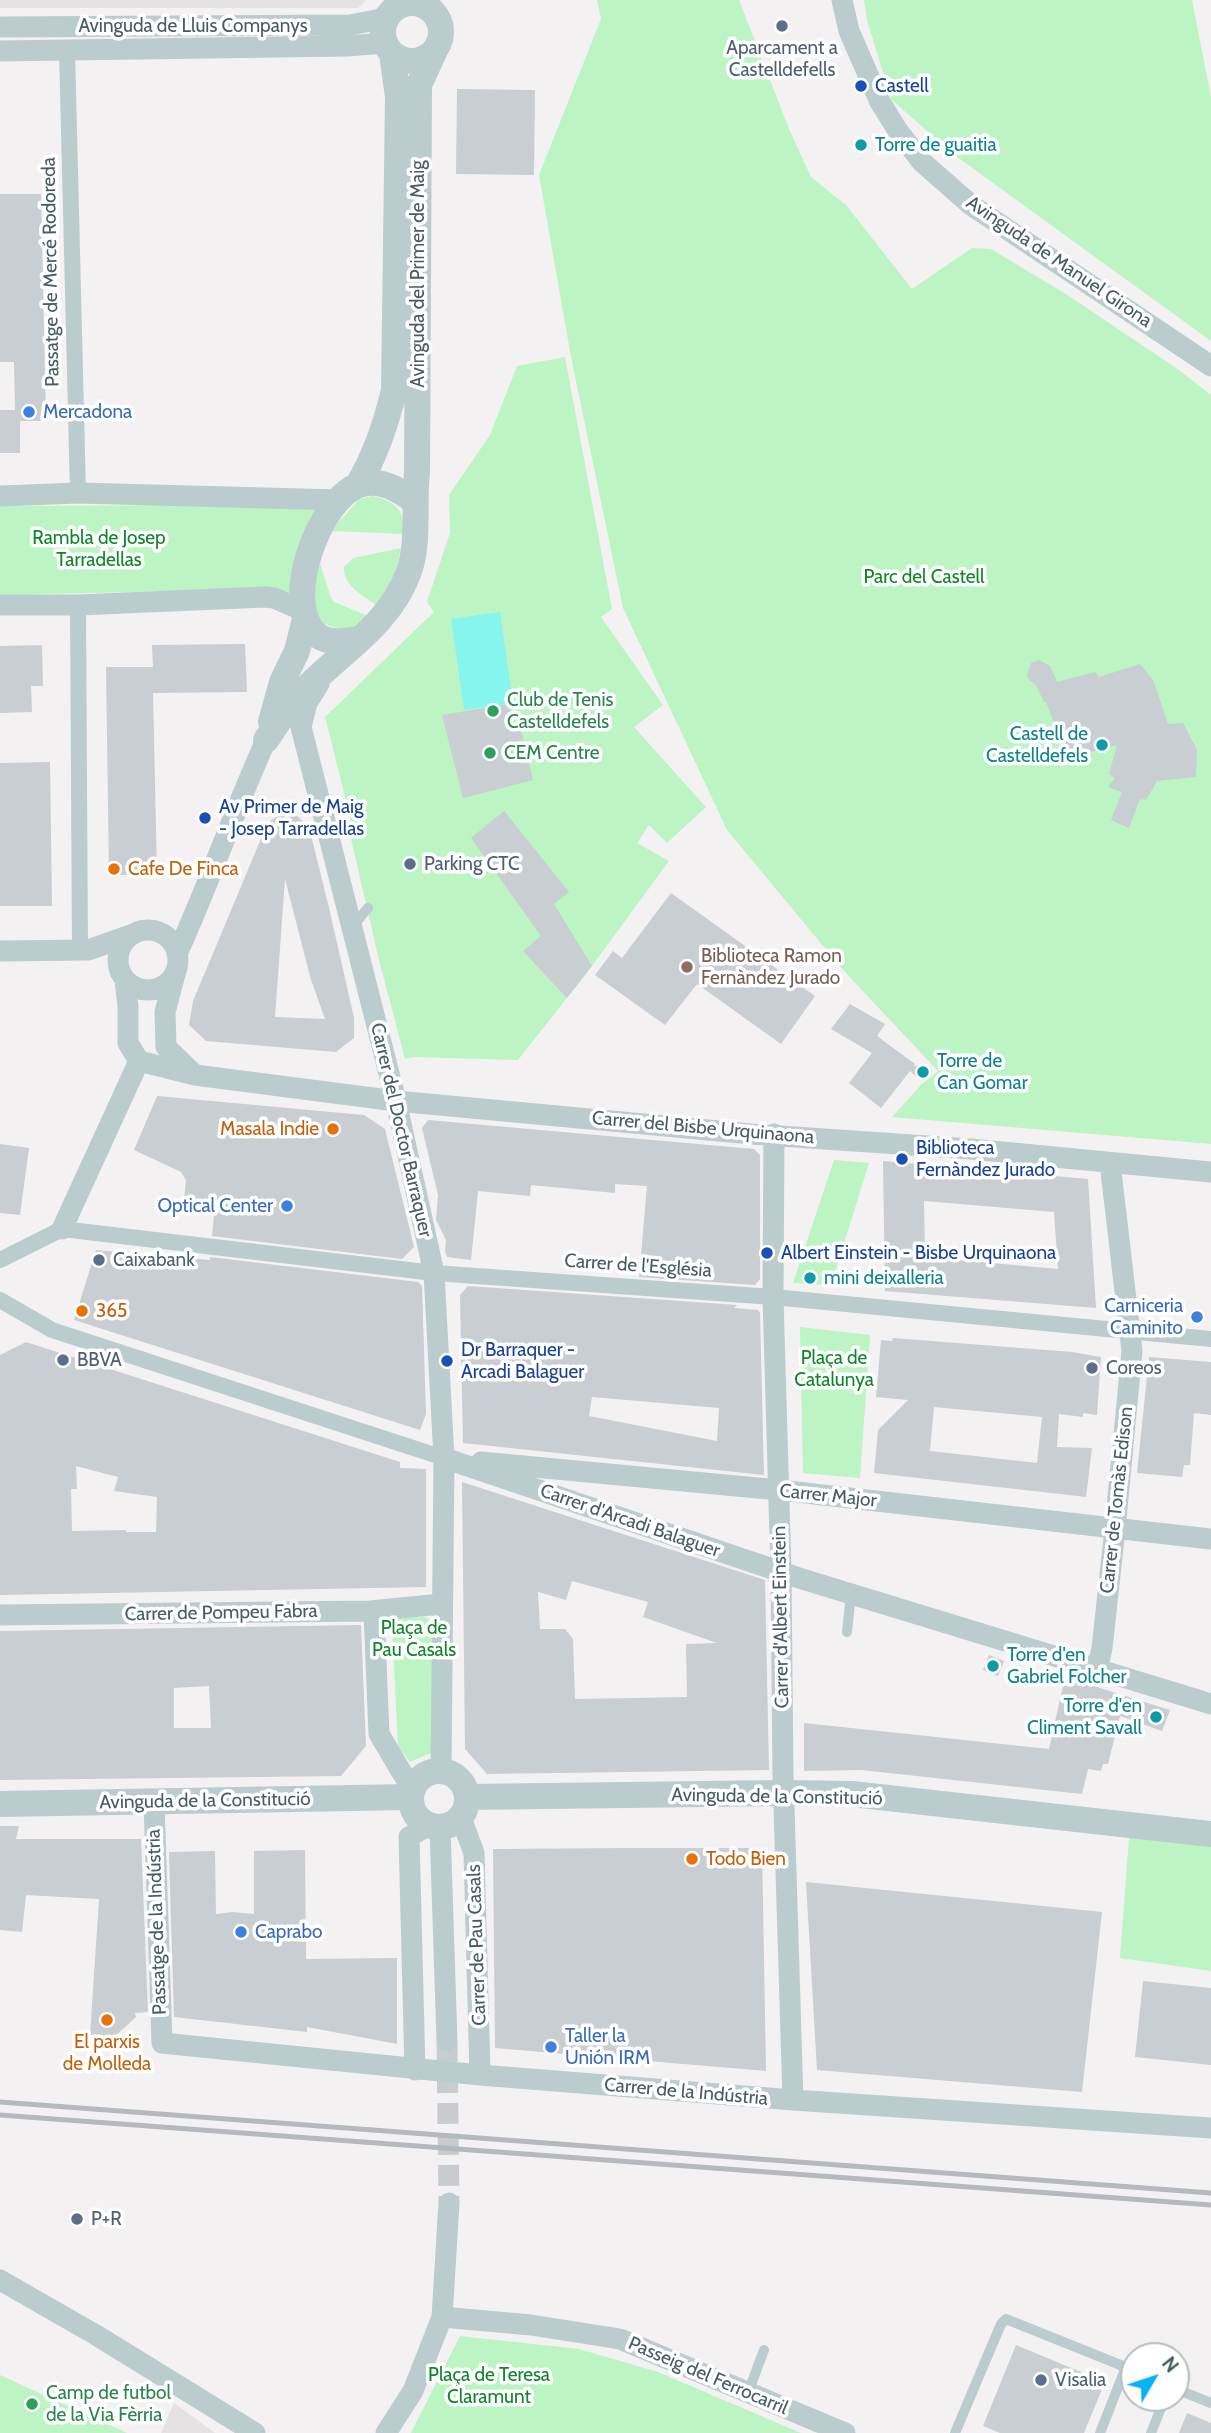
<!DOCTYPE html>
<meta charset="utf-8">
<style>
body{margin:0}
#map{position:relative;width:1211px;height:2433px;overflow:hidden;background:#f4f1f2;font-family:Cabin,sans-serif}
canvas{display:block}
.north{position:absolute;left:1120px;top:2342px;width:70px;height:70px;box-sizing:border-box;background:#fff;border:2px solid #b5bec0;border-radius:50%;rotate:51deg;font-size:19px;font-weight:700;line-height:28px;text-align:center;color:#475c61}
.north::after{content:'';display:block;margin:auto;width:24px;height:32px;background:#06b3f8;clip-path:polygon(50% 0,100% 100%,50% 72%,0 100%)}
</style>
<div id="map">
<canvas width="1211" height="2433"></canvas>
<div class="north">N</div>
</div>
<script>
const ctx = document.querySelector('canvas').getContext('2d');
ctx.lineJoin = 'round';
function fillPath(path, color) {
  ctx.fillStyle = color;
  ctx.fill(path, 'evenodd');
}
function strokePath(path, color, width, dash) {
  ctx.strokeStyle = color;
  ctx.lineWidth = width;
  ctx.lineCap = dash ? 'butt' : 'round';
  ctx.setLineDash(dash || []);
  ctx.stroke(path);
}
function label(font, color, halo, rows, align = 'center') {
  ctx.font = font + ' Cabin,sans-serif';
  ctx.lineWidth = 7;
  ctx.setLineDash([]);
  ctx.textBaseline = 'middle';
  ctx.strokeStyle = halo;
  ctx.fillStyle = color;
  for (const [text, x, y, turn = 0] of rows) {
    ctx.save();
    ctx.translate(x, y);
    ctx.rotate((+turn || 0) * Math.PI / 180);
    ctx.textAlign = isNaN(turn) ? turn : align;
    if (halo) ctx.strokeText(text, 0, 0);
    ctx.fillText(text, 0, 0);
    ctx.restore();
  }
}
fillPath(new Path2D(`
 M0 0H366L358 8H0Z
 M174 2403 215 2433H161Z`), '#e5e2e4');
fillPath(new Path2D(`
 M597 0H739L789 129 811 177 846 205 912 289 972 248 991 249 1069 296 1179 370 1211 395V1144L892 1117 921 1085 938 1071 843 970 727 830 623 608 571 357 539 175 601 19Z
 M864 0H1192L1211 97V341L953 154 891 99 867 20Z
 M565 357 612 609 601 617 663 705 634 727 706 807 667 843 649 825 637 843 669 861 592 966 518 1060 414 1057 405 1059 378 956 349 830 351 821 325 717 434 612 427 602 450 533 449 495 490 435 517 366Z
 M373 496C394 501 406 509 403 534L331 531 359 499Z
 M226 505 320 509 290 593 263 589 0 595V506Z
 M401 548 394 578 376 605C363 595 343 586 344 567L353 558Z
 M320 563 331 598 334 602 368 616C359 626 353 630 340 628 303 625 314 588 320 563Z
 M834 1160 869 1163 831 1285 793 1283Z
 M800 1327 870 1335 860 1478 803 1473Z
 M426 1617 433 1624V1752L410 1762 398 1746 392 1625 397 1618Z
 M1130 1825 1211 1834V1971L1120 1958Z
 M460 2336 579 2349 658 2372 801 2433H411Z
 M0 2375 127 2433H0Z`), '#bcf4c3');
fillPath(new Path2D(`
 M500 612 513 703 464 710 451 619Z`), '#85f5ee');
fillPath(new Path2D(`
 M457 89 535 90 534 175 456 174Z
 M0 194H41L46 421H20V453H0V410H15L14 362H0Z
 M245 644 247 692 153 693 157 875H109L106 667H153L152 645Z
 M42 645 43 686H31L32 712 0 713V646Z
 M1039 660 1050 666 1057 682 1095 672 1099 677 1140 664 1153 680 1168 724 1183 723 1197 750 1196 777 1157 781 1146 800 1140 799 1129 828 1111 820 1122 792 1108 787 1115 778 1109 774 1117 745 1068 758 1046 702H1044L1036 685 1028 679 1027 675 1031 663Z
 M509 704 514 727 520 725 533 780 463 798 442 715Z
 M50 762 52 906H0V763Z
 M504 811 569 892 554 904 592 966 567 998 523 951 541 936 471 838Z
 M282 814 287 818 296 815 309 827 330 912 354 1018V1038L336 1052 206 1041 189 1025 193 1001 268 822ZM285 879 311 980 325 1019 275 1017Z
 M671 893 815 996 781 1044 697 984 665 1025 595 975 613 951 622 958Z
 M850 1004 885 1024 877 1036 915 1064 913 1066 925 1065 931 1071 930 1077 925 1080 919 1079 910 1071 881 1108 849 1083 872 1053 831 1029Z
 M157 1096 364 1115 385 1129 414 1247 402 1259 212 1236 215 1203 184 1200 186 1180 181 1172 134 1150Z
 M428 1120 754 1149 760 1155V1279L755 1285 639 1277 647 1186 615 1184V1193L531 1185 530 1196 478 1191 471 1260 447 1257 445 1251 446 1240 436 1220 438 1195 422 1128Z
 M0 1144 29 1148 20 1215 0 1213Z
 M883 1161 1088 1179 1096 1308 885 1291ZM924 1201 1054 1212 1058 1269 925 1257Z
 M96 1250 210 1260V1257L418 1282 422 1286 426 1414 420 1430 74 1320Z
 M468 1286 737 1305 734 1308 758 1310 760 1313 764 1475 463 1443 460 1295ZM592 1397 719 1408 717 1441 589 1416Z
 M893 1338 1072 1352 1101 1357 1097 1415 1083 1413V1417L1059 1414 1057 1447 1092 1448 1086 1497 874 1473 878 1430 908 1400 876 1397 881 1340 892 1341ZM934 1407 1042 1417 1037 1463 930 1451Z
 M26 1342 400 1462V1468L426 1469V1587L0 1595V1355ZM76 1466 118 1477 114 1491 157 1497 156 1532H126V1530L72 1531 71 1489H77Z
 M1149 1357 1211 1362V1415L1194 1413 1190 1465H1184L1182 1477 1137 1473Z
 M462 1482 765 1580 769 1770 487 1774 465 1749ZM572 1581 648 1602 643 1617 717 1643 686 1644 687 1697 575 1699 573 1639 565 1629H540L538 1592 566 1600Z
 M361 1625 366 1746 341 1776 0 1780V1631ZM209 1686 211 1728H174V1688Z
 M989 1655 1004 1661 998 1676 983 1670Z
 M1065 1677 1170 1710 1162 1731 1120 1716 1108 1764H1103L1101 1771 1088 1769 1082 1794 861 1770 804 1771V1723L1049 1749Z
 M0 1826H19L16 1839H141L148 2012 135 2013 136 2017 113 2038 90 2035 99 1899 26 1895 22 1932 0 1930Z
 M628 1848H762L766 2071 495 2048 493 1849Z
 M305 1850 306 1959 397 1958V2044L307 2027V2032L174 2017 169 1852 215 1851 216 1914 233 1912 254 1914V1851Z
 M806 1882 1102 1912 1082 2092 817 2070Z
 M1143 1981 1211 1988V2065L1135 2057Z
 M1016 2345 1105 2382 1084 2433H1000L983 2426Z
 M1187 2413 1211 2423V2433H1179Z`), '#c8ced1');
strokePath(new Path2D(`
 M447 2041 449 2203`), '#c9ccce', 21, [21, 10]);
strokePath(new Path2D(`
 M352 927 368 908
 M847 1632 851 1594
 M1176 2389 1211 2403
 M748 2393 764 2350
 M955 2433 1001 2324 1006 2319 1123 2366 1124 2372 1100 2433
 M1151 2433 1165 2398`), '#bbcccf', 10);
strokePath(new Path2D(`
 M67 50 78 493
 M78 605 80 950
 M0 1260 62 1229 434 1273 773 1297 1211 1339
 M0 1300 52 1330 444 1458`), '#bbcccf', 16);
strokePath(new Path2D(`
 M842 0 849 31 880 102 898 131 922 162 971 205 1211 366
 M0 27 350 25 386 18
 M0 51 347 46 385 43
 M0 496 78 493 340 500
 M0 605H78L265 597 274 598 302 610
 M319 684 307 703 301 727 396 1101 434 1273 444 1458 441 1771
 M118 960a30 30 0 1 1 60 0a30 30 0 1 1-60 0Z
 M0 951 88 950 131 935
 M177 954C209 884 234 811 266 740
 M175 974 165 1012 166 1047 195 1075
 M125 979 128 1007V1043L139 1061 195 1075 396 1101 751 1134 971 1149 1211 1172
 M774 1134 773 1297 781 1572 783 1774 793 2100
 M62 1229 139 1061
 M444 1458 799 1578 1211 1704
 M481 1462 779 1490 1211 1539
 M374 1611 379 1734 404 1776 414 1786
 M0 1615 370 1611 441 1604
 M1097 1671 1102 1648 1115 1529 1132 1351 1110 1163
 M154 1802 162 2043 480 2075 793 2100 1211 2128
 M461 1818 474 1853 480 2075
 M440 1828 447 2041
 M415 2070 409 1837 429 1825
 M0 2280 96 2335 255 2433
 M442 2317 531 2325 620 2339 845 2433
 M386 2433 413 2391 442 2317 449 2203`), '#bbcccf', 21);
strokePath(new Path2D(`
 M383 32a29 29 0 1 1 58 0a29 29 0 1 1-58 0Z
 M358 485C376 454 386 425 394 390L398 97 392 53
 M359 639C346 641 328 644 317 635 280 605 319 499 359 485 380 478 398 489 414 501
 M271 722 282 682 297 651 305 619
 M266 740C275 727 284 713 294 701 332 657 387 630 408 574 420 543 413 506 417 473L419 85 435 50
 M411 1799a28 28 0 1 1 56 0a28 28 0 1 1-56 0Z
 M467 1797 784 1793 852 1794 1211 1834
 M0 1804 411 1797`), '#bbcccf', 26);
strokePath(new Path2D(`
 M0 2102 1211 2193
 M0 2115 1211 2205`), '#b3b9bc', 5);
for (const [x, y, r, color] of [
 [782,26,7,"#5c6f8a"],
 [861,86,7,"#1a4fb4"],
 [861,145,7,"#0f9aa8"],
 [29,412,7,"#3f7fe0"],
 [493,711,7,"#2e9e5b"],
 [1102,745,7,"#0f9aa8"],
 [490,753,7,"#2e9e5b"],
 [205,818,7,"#1a4fb4"],
 [410,864,7,"#5c6f8a"],
 [114,869,7,"#e8710a"],
 [687,967,7,"#8d6e63"],
 [923,1072,7,"#0f9aa8"],
 [333,1129,7,"#e8710a"],
 [902,1159,7,"#1a4fb4"],
 [287,1206,7,"#3f7fe0"],
 [767,1253,7,"#1a4fb4"],
 [99,1260,7,"#5c6f8a"],
 [810,1278,7,"#0f9aa8"],
 [82,1311,7,"#e8710a"],
 [1197,1317,7,"#3f7fe0"],
 [63,1360,7,"#5c6f8a"],
 [447,1361,7,"#1a4fb4"],
 [1092,1368,7,"#5c6f8a"],
 [993,1666,7,"#0f9aa8"],
 [1156,1717,7,"#0f9aa8"],
 [692,1859,7,"#e8710a"],
 [241,1932,7,"#3f7fe0"],
 [107,2020,7,"#e8710a"],
 [551,2047,7,"#3f7fe0"],
 [77,2219,7,"#5c6f8a"],
 [1041,2380,7,"#5c6f8a"],
 [32,2404,7,"#2e9e5b"]
]) {
  const dot = new Path2D();
  dot.arc(x, y, r, 0, 2 * Math.PI);
  ctx.fillStyle = color;
  ctx.fill(dot);
  strokePath(dot, '#fff', 2.5);
}
label('19px', '#475c61', '#fff', [
 ["Avinguda de Lluis Companys",193,26],
 ["Avinguda de Manuel Girona",1059,262,34],
 ["Passatge de Mercé Rodoreda",51,272,-91],
 ["Avinguda del Primer de Maig",418,274,-90],
 ["Carrer del Bisbe Urquinaona",703,1128,5],
 ["Carrer del Doctor Barraquer",401,1130,77],
 ["Carrer de l'Església",638,1266,4],
 ["Carrer Major",828,1496,6],
 ["Carrer de Tomàs Edison",1117,1500,-84],
 ["Carrer d'Arcadi Balaguer",630,1521,19],
 ["Carrer de Pompeu Fabra",221,1613,-1],
 ["Carrer d'Albert Einstein",781,1617,-91],
 ["Avinguda de la Constitució",777,1797,1],
 ["Avinguda de la Constitució",205,1801,-1],
 ["Passatge de la Indústria",157,1922,-92],
 ["Carrer de Pau Casals",477,1945,-92],
 ["Carrer de la Indústria",686,2092,5],
 ["Passeig del Ferrocarril",708,2376,23]
]);
label('19px', '#4e5e75', '#fff', [
 ["Aparcament a",782,48,"center"],
 ["Castelldefells",782,70,"center"],
 ["Parking CTC",424,864],
 ["Caixabank",113,1260],
 ["BBVA",77,1360],
 ["Coreos",1106,1368],
 ["P+R",91,2219],
 ["Visalia",1055,2380]
], 'left');
label('19px', '#164399', '#fff', [
 ["Castell",875,86],
 ["Av Primer de Maig",219,807],
 ["- Josep Tarradellas",219,829],
 ["Biblioteca",916,1148],
 ["Fernàndez Jurado",916,1170],
 ["Albert Einstein - Bisbe Urquinaona",781,1253],
 ["Dr Barraquer -",461,1350],
 ["Arcadi Balaguer",461,1372]
], 'left');
label('19px', '#0d838f', '#fff', [
 ["Torre de guaitia",875,145],
 ["Castell de",1088,734,"right"],
 ["Castelldefels",1088,756,"right"],
 ["Torre de",937,1061],
 ["Can Gomar",937,1083],
 ["mini deixalleria",824,1278],
 ["Torre d'en",1007,1655],
 ["Gabriel Folcher",1007,1677],
 ["Torre d'en",1142,1706,"right"],
 ["Climent Savall",1142,1728,"right"]
], 'left');
label('19px', '#366cbe', '#fff', [
 ["Mercadona",43,412],
 ["Optical Center",273,1206,"right"],
 ["Carniceria",1183,1306,"right"],
 ["Caminito",1183,1328,"right"],
 ["Caprabo",255,1932],
 ["Taller la",565,2036],
 ["Unión IRM",565,2058]
], 'left');
label('19px', '#0e8629', '#fff', [
 ["Rambla de Josep",99,538],
 ["Tarradellas",99,560],
 ["Parc del Castell",924,577],
 ["Plaça de",834,1358],
 ["Catalunya",834,1380],
 ["Plaça de",414,1628],
 ["Pau Casals",414,1650],
 ["Plaça de Teresa",489,2375],
 ["Claramunt",489,2397]
]);
label('19px', '#27864d', '#fff', [
 ["Club de Tenis",507,700],
 ["Castelldefels",507,722],
 ["CEM Centre",504,753],
 ["Camp de futbol",46,2393],
 ["de la Via Fèrria",46,2415]
], 'left');
label('19px', '#c56008', '#fff', [
 ["Cafe De Finca",128,869],
 ["Masala Indie",319,1129,"right"],
 ["365",96,1311],
 ["Todo Bien",706,1859],
 ["El parxis",107,2042,"center"],
 ["de Molleda",107,2064,"center"]
], 'left');
label('19px', '#785e54', '#fff', [
 ["Biblioteca Ramon",701,956],
 ["Fernàndez Jurado",701,978]
], 'left');
</script>
